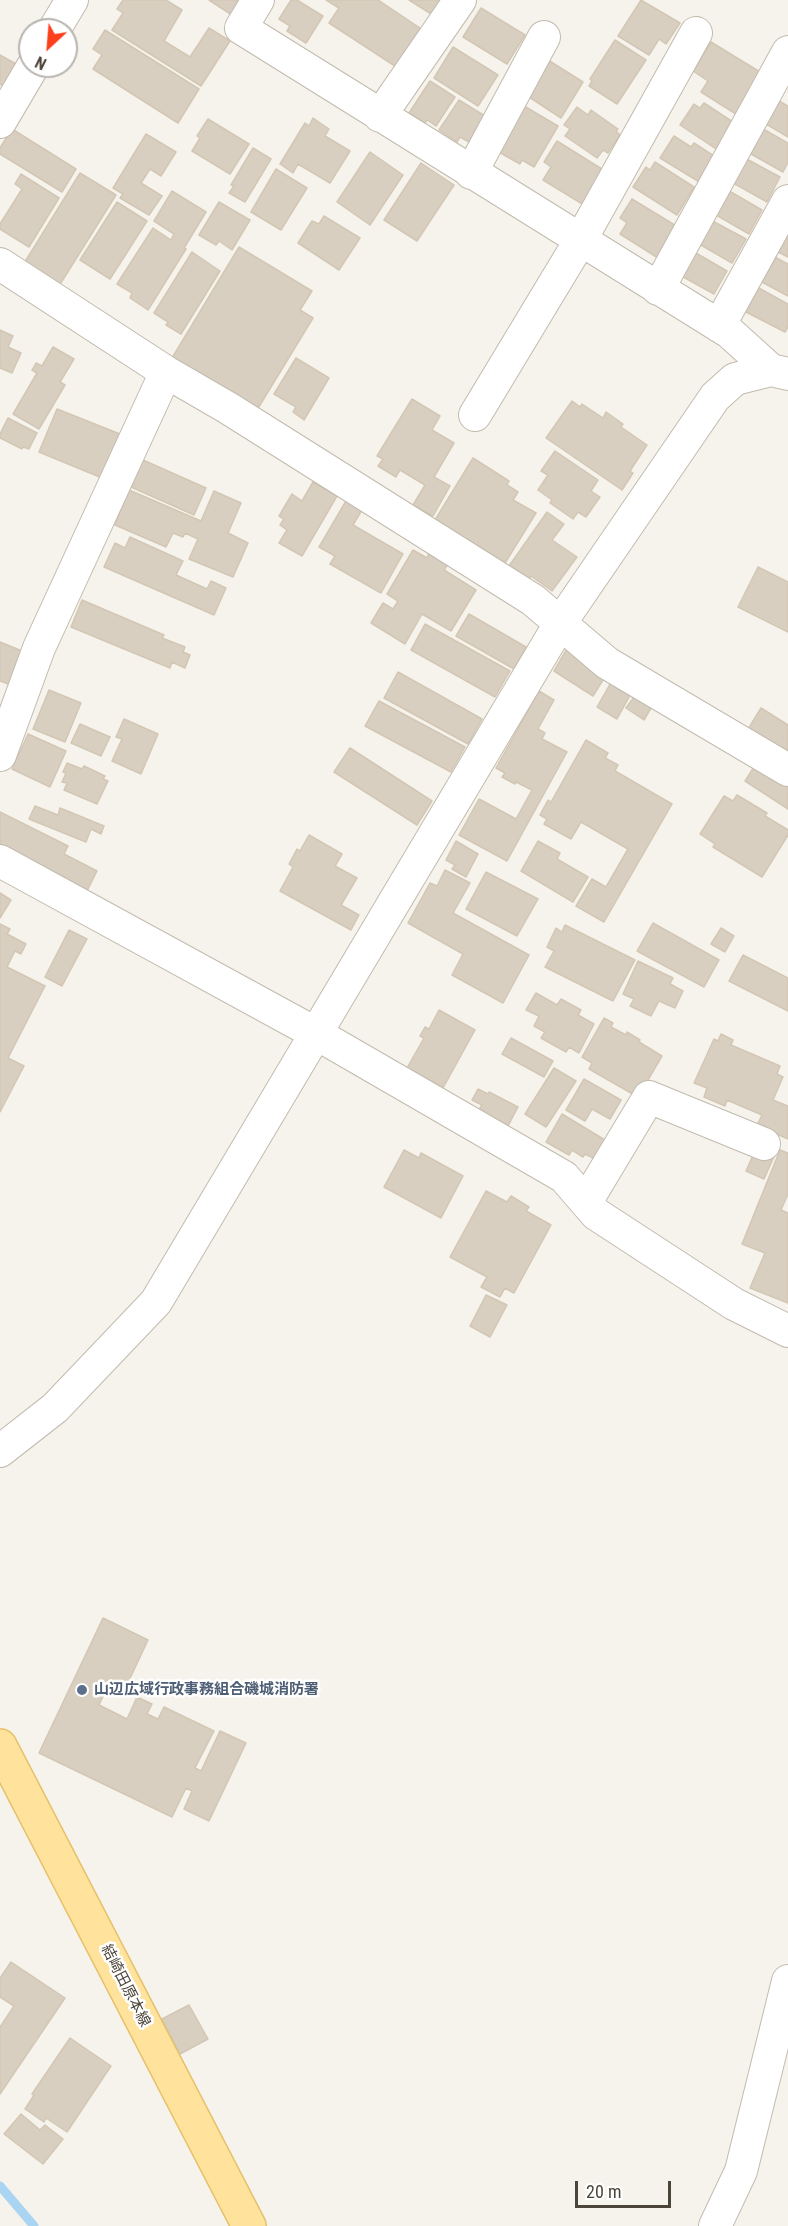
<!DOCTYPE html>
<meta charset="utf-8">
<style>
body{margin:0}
#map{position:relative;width:788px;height:2226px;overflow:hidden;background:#f6f3ec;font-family:"Roboto Condensed",sans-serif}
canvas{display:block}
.north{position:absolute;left:18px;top:18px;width:60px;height:60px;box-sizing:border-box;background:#fff;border:2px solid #b7b4b0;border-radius:50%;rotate:206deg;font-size:16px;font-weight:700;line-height:24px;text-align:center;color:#4b4439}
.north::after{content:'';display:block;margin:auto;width:21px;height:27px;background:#fc3f1d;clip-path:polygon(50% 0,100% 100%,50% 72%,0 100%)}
.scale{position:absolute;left:575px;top:2181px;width:96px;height:27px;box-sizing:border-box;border:3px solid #4b4439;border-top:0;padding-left:8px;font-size:18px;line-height:21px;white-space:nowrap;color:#4b4439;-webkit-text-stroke:4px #fff;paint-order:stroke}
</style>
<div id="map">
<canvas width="788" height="2226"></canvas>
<div class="north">N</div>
<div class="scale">20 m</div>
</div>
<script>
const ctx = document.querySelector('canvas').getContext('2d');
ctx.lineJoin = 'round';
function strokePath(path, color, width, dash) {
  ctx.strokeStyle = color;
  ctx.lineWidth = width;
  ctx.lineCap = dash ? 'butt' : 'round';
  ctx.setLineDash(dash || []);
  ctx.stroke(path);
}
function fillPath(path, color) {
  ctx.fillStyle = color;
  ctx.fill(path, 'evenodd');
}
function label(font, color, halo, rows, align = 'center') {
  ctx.font = font + ' "Roboto Condensed","Noto Sans JP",sans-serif';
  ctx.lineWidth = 5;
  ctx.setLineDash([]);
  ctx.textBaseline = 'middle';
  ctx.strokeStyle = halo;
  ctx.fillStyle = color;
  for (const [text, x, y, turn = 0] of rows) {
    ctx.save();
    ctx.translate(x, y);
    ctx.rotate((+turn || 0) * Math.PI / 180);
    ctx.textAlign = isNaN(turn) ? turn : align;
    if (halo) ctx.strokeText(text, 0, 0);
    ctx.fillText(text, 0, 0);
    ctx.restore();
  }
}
strokePath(new Path2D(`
 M0 2186 34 2226`), '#a9d4f2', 9);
const building = new Path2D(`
 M123 0H166L182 10 164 41 190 57 209 28 230 41 201 86 112 30 123 13 117 9Z
 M209 0H242L232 15Z
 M291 0H297L323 16 306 43 287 31 290 26 279 19Z
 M326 0H378L426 32 401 70 329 23 339 8Z
 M409 0H447L436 17Z
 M641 0 680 23 666 44 659 39 649 55 618 36Z
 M481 8 525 35 507 64 463 37Z
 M105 30 199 89 178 123 93 69 102 55 93 49Z
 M615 40 646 60 617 104 589 86 592 81 590 79Z
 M711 42 765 75 739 116 701 92 708 81 693 71Z
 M453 47 498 75 478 106 434 78Z
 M0 55 16 64 3 86 0 84Z
 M548 60 583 82 561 118 529 97Z
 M430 81 455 97 436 126 427 120 425 123 409 113Z
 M774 98 788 106V137L761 121Z
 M459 100 485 116 469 142 460 137 457 142 439 130Z
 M704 103 736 124 719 151 680 125 694 104 700 108Z
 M524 106 558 126 534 167 522 160 520 164 497 151Z
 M577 107 588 115 591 110 618 129 616 131 620 135 608 153 603 150 597 158 565 136 570 129 564 125Z
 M313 118 329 129 325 136 350 151 330 183 298 164 293 173 280 164 305 123 309 126Z
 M208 119 249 144 230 174 192 151 200 138 197 136Z
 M758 126 788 143V162L783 172 744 150Z
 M12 129 76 169 62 192 0 154V148Z
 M146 134 176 152 161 176 150 169 141 183 162 196 149 215 120 198 123 194 113 188Z
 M674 136 691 147 694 143 717 158 701 183 660 158Z
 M557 141 605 171 584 205 543 180 551 167 544 162Z
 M253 148 271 159 245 202 229 193 234 186 231 185Z
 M370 152 403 175 370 225 337 202Z
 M741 156 780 177 767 202 728 180Z
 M655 162 694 187 677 215 633 187 646 167 650 170Z
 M421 163 454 185 417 241 384 220Z
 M276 169 307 188 281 230 251 212Z
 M80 173 116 195 59 286 23 265Z
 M21 174 59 198 29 247 0 229V224L22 189 15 184Z
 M724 188 762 210 749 234 711 212Z
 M172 191 206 212 184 248 186 249 148 310 130 298 132 293 117 284 153 228 171 240 174 234 154 221Z
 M632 199 678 227 658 258 620 234 627 223 620 218Z
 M117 202 147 221 110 279 80 260Z
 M219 202 250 220 232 250 219 241 216 245 199 235Z
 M324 216 360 238 339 270 298 243 312 221 319 224Z
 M707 218 746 239 732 263 694 241Z
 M788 230V257L776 251Z
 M239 247 312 291 300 310 313 318 257 410 172 358Z
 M689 249 727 271 714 294 676 273Z
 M192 252 220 271 181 334 166 325 168 322 154 313Z
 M773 256 788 264V296L760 281Z
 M757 287 788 304V327L785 332 744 311Z
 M0 330 13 336 8 347 21 353 12 373 0 368Z
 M53 347 74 359 60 382 65 385 39 429 13 414 37 373 32 370 36 363 42 366Z
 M296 358 329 378 304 420 293 412 296 407 274 394Z
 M412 399 440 416 432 430 454 443 434 477 450 486 433 516 413 505 425 485 400 470 396 477 378 466 383 459 377 456Z
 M572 401 580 407 582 404 603 418 606 412 623 424 621 427 647 445 630 471 633 473 622 490 546 438Z
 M57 409 120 434 102 478 39 452Z
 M8 418 37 433 29 449 23 447 22 449 0 438V434Z
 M555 451 598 480 591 491 600 497 586 517 578 512 573 519 550 503 552 500 538 490 548 475 541 471Z
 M473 458 509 481 507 485 518 492 513 500 536 513 505 563 435 520Z
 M143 460 206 488 194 515 131 487Z
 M313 482 337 496 302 556 279 543 287 530 280 525 284 519 279 516 292 494 302 501Z
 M129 490 201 521 214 491 241 503 228 533 248 543 233 577 189 559 198 539 185 533 183 537 173 533 166 547 115 525Z
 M346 501 362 510 353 525 403 554 381 593 330 564 335 556 319 547Z
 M547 512 564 524 552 540 577 557 552 591 531 576 529 580 509 566Z
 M130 537 183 561 176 575 207 589 211 581 226 588 214 615 104 567 115 543 125 548Z
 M413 550 427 558 429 553 448 564 444 570 476 590 451 631 422 614 405 644 371 623 383 603 393 609 398 601 387 594Z
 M758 567 788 582V632L738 607Z
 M82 600 164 635 162 638 185 647 183 652 190 655 185 668 172 662 170 668 71 627Z
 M469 614 526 647 514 669 456 636Z
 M425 624 510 671 495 697 411 650Z
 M0 642 27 653 14 686 0 681Z
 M568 647 608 672 593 696 554 671Z
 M398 672 482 719 468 744 384 698Z
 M613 679 633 690 617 719 597 707Z
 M49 690 81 703 65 742 33 729Z
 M539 691 554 700 538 729 545 733 542 739 567 752 507 861 459 835 479 799 516 819 532 790 516 782 515 784 502 777 505 773 496 768Z
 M634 697 651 708 644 720 626 708Z
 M379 701 465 747 451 772 365 726Z
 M761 708 788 725V756L747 731Z
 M124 719 158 734 141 774 112 761 122 739 116 737Z
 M80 724 110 737 101 756 71 743Z
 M28 734 66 751 50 787 12 769Z
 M586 740 608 753 605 758 618 765 615 771 672 804 604 922 576 906 592 879 606 887 628 849 581 822 571 839 544 824 547 819 540 815 548 800 551 802Z
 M350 748 432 801 417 825 334 772Z
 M67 763 82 769 84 766 105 776 103 779 108 781 97 804 64 790 67 783 62 782 66 773 63 772Z
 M756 764 788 784V809L745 781Z
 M737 795 767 813 765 816 788 830V835L762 877 713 847 715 844 700 834 724 796 733 801Z
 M35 806 58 815 60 808 104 826 101 834 91 829 86 842 29 819Z
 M0 812 68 846 64 854 97 871 87 891 0 847Z
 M309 835 342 854 335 866 357 878 341 905 359 915 351 930 280 891 293 867 289 864 297 849 300 851Z
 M456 841 478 854 466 877 452 869 455 865 446 860Z
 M538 841 560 853 557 859 588 877 573 902 521 871Z
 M445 870 470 883 453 913 529 955 503 1003 452 975 463 954 408 923 430 883 437 886Z
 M486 872 538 899 517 936 466 909Z
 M0 893 11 900 0 918Z
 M653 923 719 960 704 987 637 951Z
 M0 924 10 929 7 934 26 944 21 954 15 951 7 967 45 986 8 1058 24 1066 0 1112Z
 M565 925 635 960 613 1001 545 967 554 951 547 947 556 928 562 932Z
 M721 928 734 936 725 952 711 944Z
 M69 930 87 939 62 986 45 977Z
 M743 955 788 978V1011L729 981Z
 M638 961 673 978 670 984 683 991 675 1008 659 1001 651 1016 630 1006 634 999 623 994Z
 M536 993 557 1005 561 999 581 1010 578 1015 594 1024 579 1053 569 1047 566 1052 541 1038 545 1032 534 1026 539 1016 526 1010Z
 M439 1010 475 1030 443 1088 407 1068 424 1038 420 1036 425 1027 429 1029Z
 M604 1018 613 1023 611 1027 626 1035 627 1032 640 1040 639 1042 662 1056 638 1097 589 1069 592 1063 582 1057Z
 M721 1034 733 1040 731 1045 780 1066 777 1074 783 1077 773 1100 788 1106V1139L757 1125 762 1115 727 1100 725 1106 704 1097 707 1088 694 1083 714 1039 718 1041Z
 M511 1038 553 1061 544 1077 502 1054Z
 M554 1068 576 1081 546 1127 525 1114Z
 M584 1079 621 1100 610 1119 592 1109 585 1121 566 1110Z
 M478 1089 488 1094 489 1092 518 1107 508 1126 478 1111 482 1105 472 1100Z
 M562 1114 610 1143 599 1161 585 1154 583 1157 572 1150 569 1155 546 1142Z
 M758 1144 776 1152 764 1179 746 1171Z
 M404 1150 419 1158 421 1153 463 1176 441 1218 384 1187Z
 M780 1150 788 1153V1194L781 1210 788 1213V1303L750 1288 765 1253 742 1244Z
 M486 1191 507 1202 511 1196 529 1207 526 1211 551 1225 514 1293 505 1288 500 1297 481 1287 487 1277 450 1257Z
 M486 1295 507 1305 490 1337 470 1326Z
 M103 1618 148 1640 126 1687 111 1679 99 1705 127 1719 137 1697 152 1704 147 1714 158 1719 164 1707 214 1731 195 1768 201 1771 220 1731 246 1743 209 1821 184 1809 192 1791 186 1788 172 1817 39 1753Z
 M11 1962 65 1998 0 2094V2027L14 2006 0 1997V1978Z
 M189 2005 208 2039 180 2054 162 2019Z
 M70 2038 111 2066 67 2132 46 2118 44 2122 25 2109 34 2095 32 2094Z
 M21 2114 40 2130 45 2125 63 2139 43 2164 4 2134Z`);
fillPath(building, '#d8cfc1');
strokePath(building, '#d3c7b4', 1.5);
const minor = new Path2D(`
 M258 0 241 28 729 332 771 370
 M54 30 72 0
 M380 116 460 0
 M0 122 33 66
 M471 173 544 37
 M0 264 166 372 228 408 533 600 607 663 788 770
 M658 289 788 52
 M719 326 788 201
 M475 415 580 241 696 33
 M0 755 39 648 166 372
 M0 861 315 1033 564 1177 596 1214 734 1304 788 1331
 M586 1202 649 1097 764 1144
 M0 1451 55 1408 156 1302 561 622 715 397 735 379 771 370 788 374
 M715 2226 741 2171 788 1981`);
const major = new Path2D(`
 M0 1746 249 2226`);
strokePath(minor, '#c2bbae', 34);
strokePath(major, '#e6c16a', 36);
strokePath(minor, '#fff', 32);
strokePath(major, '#ffe39c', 33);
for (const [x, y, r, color] of [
 [82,1690,6,"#5c6f8a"]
]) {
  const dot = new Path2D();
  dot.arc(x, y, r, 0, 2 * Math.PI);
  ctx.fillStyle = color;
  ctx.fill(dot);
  strokePath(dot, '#fff', 2);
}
label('bold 15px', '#4e5e75', '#fff', [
 ["山辺広域行政事務組合磯城消防署",94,1690]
], 'left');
label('15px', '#4b4439', '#fff', [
 ["結崎田原本線",125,1986,63]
]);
</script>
